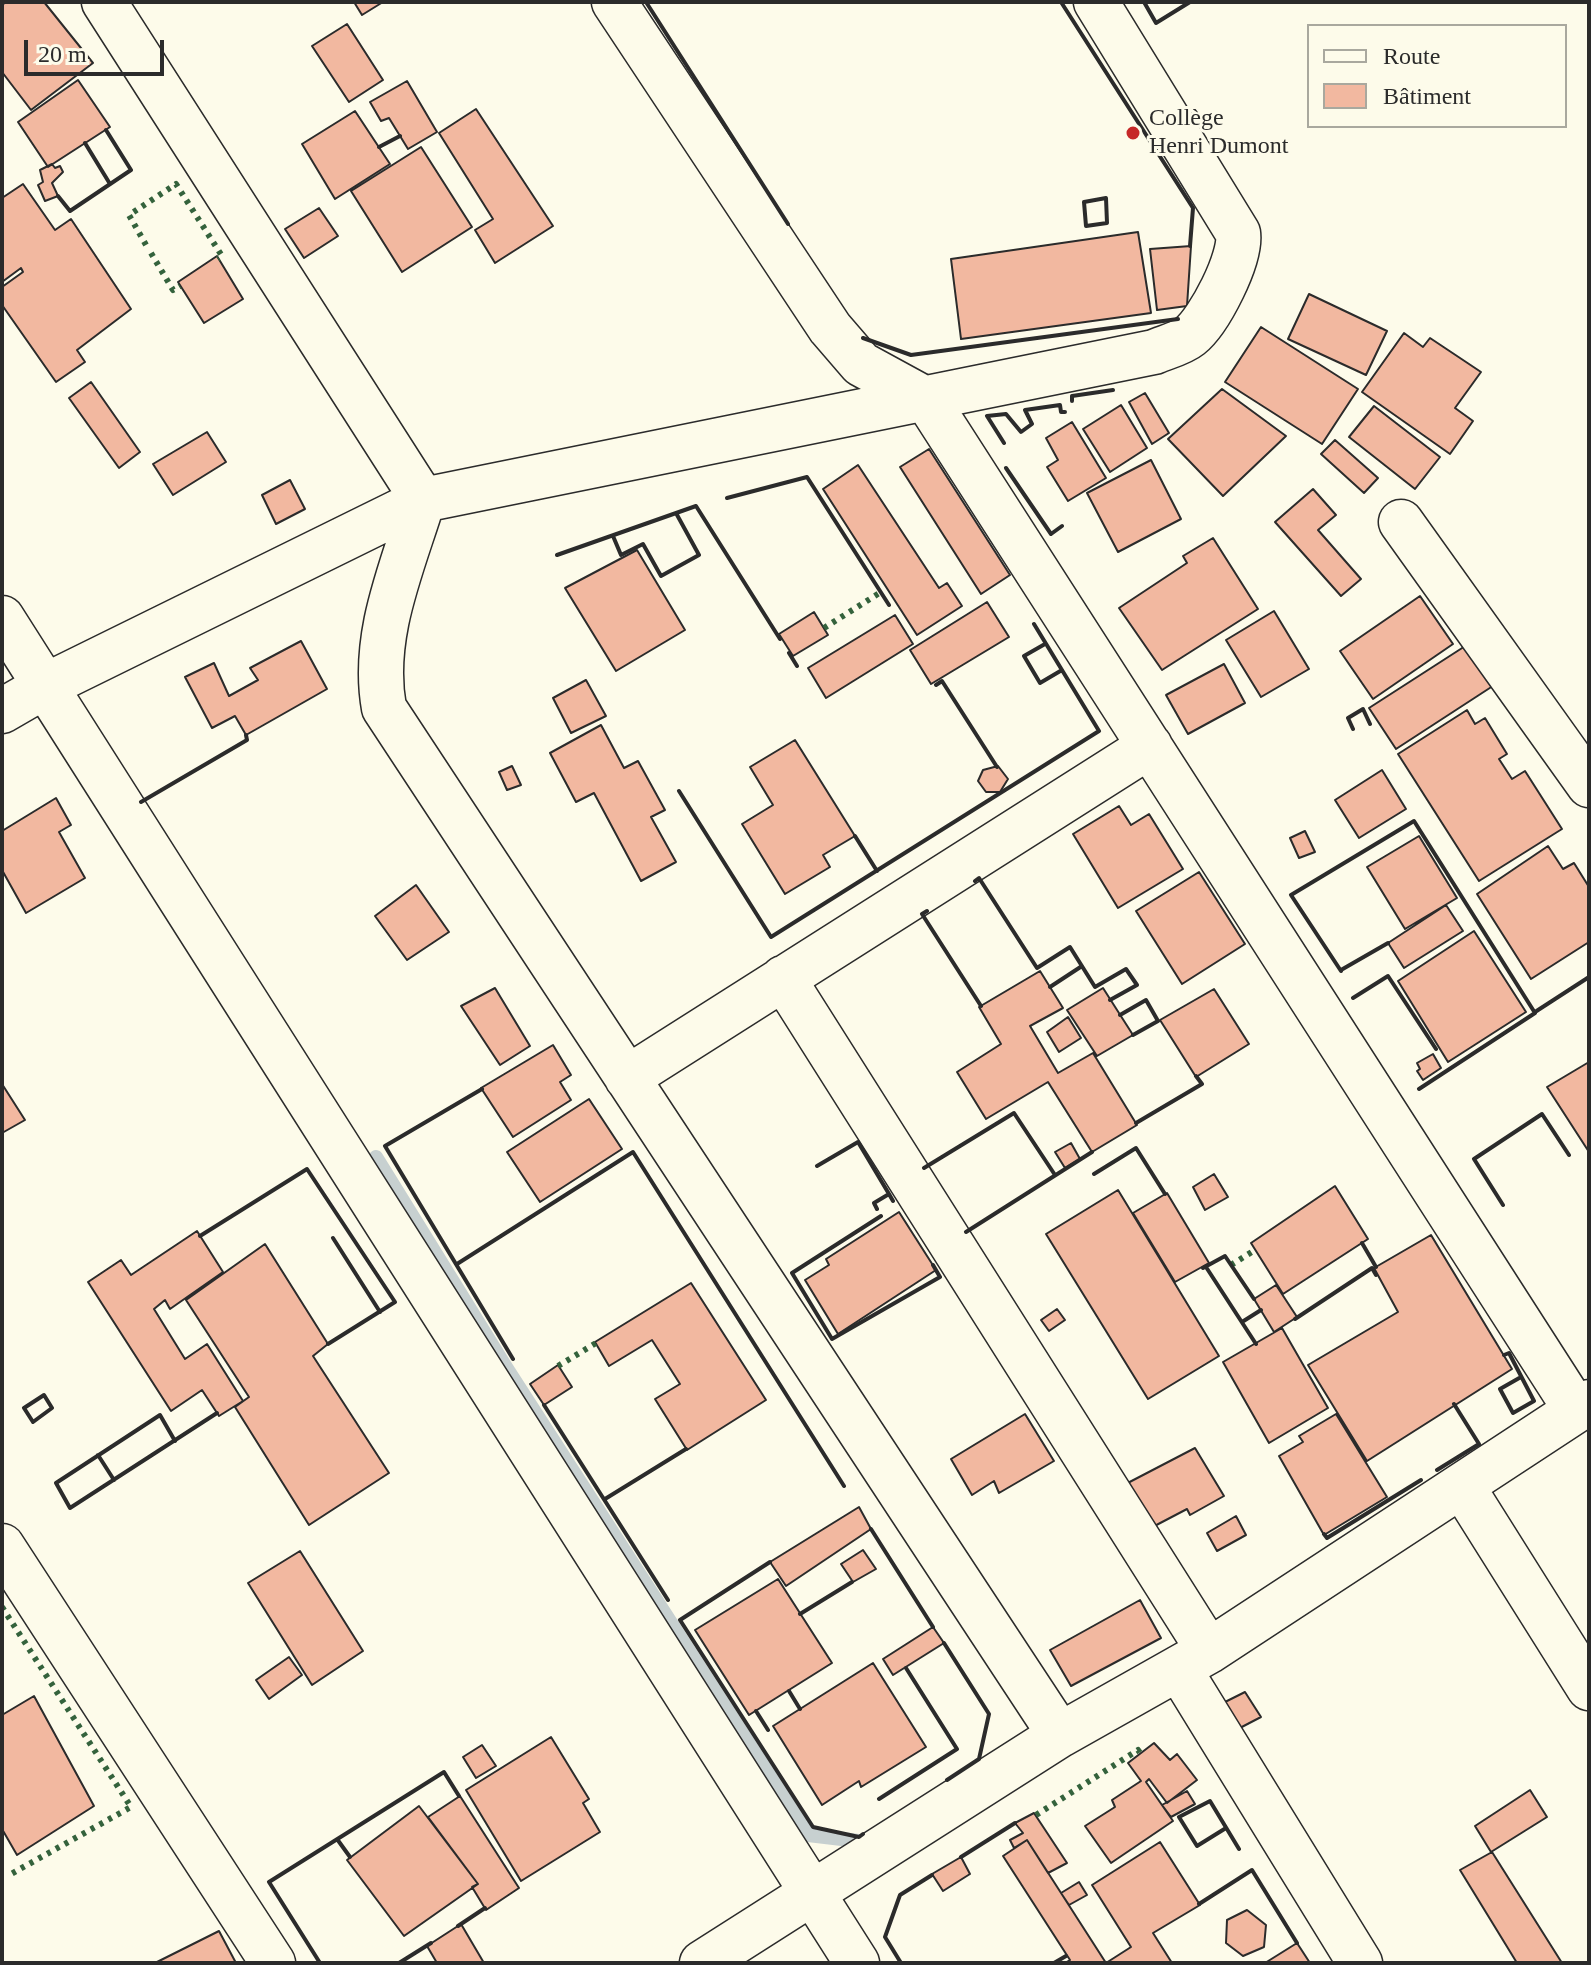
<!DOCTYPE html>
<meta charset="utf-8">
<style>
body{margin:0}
#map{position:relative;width:1591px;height:1965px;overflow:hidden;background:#fdfbea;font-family:"Times New Roman",serif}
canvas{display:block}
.frame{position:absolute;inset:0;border:4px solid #2b2b2b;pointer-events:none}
.legend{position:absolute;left:1307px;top:24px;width:260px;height:104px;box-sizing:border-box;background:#fdfbea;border:2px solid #a9a89e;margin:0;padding:10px 14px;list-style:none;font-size:24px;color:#2b2b2b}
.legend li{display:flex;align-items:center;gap:16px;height:40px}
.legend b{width:40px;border:2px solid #a9a89e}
.scale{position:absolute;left:24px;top:40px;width:140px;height:36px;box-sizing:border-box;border:4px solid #2b2b2b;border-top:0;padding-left:10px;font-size:24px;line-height:28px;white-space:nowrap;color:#2b2b2b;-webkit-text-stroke:6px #fdfbea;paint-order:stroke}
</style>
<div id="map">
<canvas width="1591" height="1965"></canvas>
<div class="frame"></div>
<ul class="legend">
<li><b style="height:10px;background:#fdfbea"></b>Route</li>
<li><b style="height:22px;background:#f2b8a0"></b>Bâtiment</li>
</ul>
<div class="scale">20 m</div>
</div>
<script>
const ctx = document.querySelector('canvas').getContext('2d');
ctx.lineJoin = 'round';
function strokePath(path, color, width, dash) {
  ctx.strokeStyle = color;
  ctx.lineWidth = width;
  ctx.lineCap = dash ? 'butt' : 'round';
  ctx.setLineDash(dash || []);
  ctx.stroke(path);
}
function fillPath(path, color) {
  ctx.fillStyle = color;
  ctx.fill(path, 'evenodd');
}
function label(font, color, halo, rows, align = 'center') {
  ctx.font = font + ' "Times New Roman",serif';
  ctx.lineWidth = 6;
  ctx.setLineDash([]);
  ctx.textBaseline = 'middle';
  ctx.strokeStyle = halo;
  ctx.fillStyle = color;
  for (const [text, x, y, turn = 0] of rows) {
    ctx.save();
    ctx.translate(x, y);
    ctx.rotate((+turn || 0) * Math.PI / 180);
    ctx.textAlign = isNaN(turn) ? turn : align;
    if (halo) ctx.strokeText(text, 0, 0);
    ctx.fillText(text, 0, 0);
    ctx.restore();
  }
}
strokePath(new Path2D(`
 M376 1157 504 1364 808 1835 867 1842`), '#c7d0d0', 14);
const building = new Path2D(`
 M6 2H44L93 63 31 110 2 72V5Z
 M354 2H383L362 15Z
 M347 24 383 80 349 102 312 46Z
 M78 80 110 127 48 167 18 122Z
 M407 81 437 132 408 149 389 118 381 121 370 102Z
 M476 109 553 226 495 263 475 230 493 219 439 133Z
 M355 111 390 164 335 199 302 144Z
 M421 147 472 227 402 272 351 191Z
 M52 164 55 168 60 166 63 172 52 183 58 196 45 201 38 185 43 182 40 170Z
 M23 184 55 230 71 219 131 309 77 350 85 362 56 382 2 305V287L23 272 21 268 2 282V198Z
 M319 208 338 236 304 258 285 229Z
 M1138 232 1151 313 961 339 951 259Z
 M1191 246 1187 306 1157 310 1150 249Z
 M217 256 243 299 204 323 178 282Z
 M1309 294 1387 331 1366 375 1288 339Z
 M1261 327 1358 389 1322 444 1225 382Z
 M1404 333 1423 347 1430 338 1481 372 1455 408 1473 421 1450 454 1362 392Z
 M91 382 140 452 119 468 69 398Z
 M1222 389 1286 436 1223 496 1168 439Z
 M1145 393 1169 433 1152 444 1129 402Z
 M1121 405 1147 448 1110 472 1083 429Z
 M1374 406 1440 457 1415 489 1349 437Z
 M1072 422 1106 478 1068 501 1047 467 1058 460 1046 438Z
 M207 432 226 462 173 495 153 464Z
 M1335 440 1378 478 1364 493 1321 454Z
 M929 449 1010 575 981 594 900 467Z
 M1151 460 1181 519 1118 552 1087 493Z
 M858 465 939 588 947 583 962 606 917 635 823 489Z
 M290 480 305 509 276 524 262 495Z
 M1313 489 1336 515 1318 530 1361 579 1341 596 1275 522Z
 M1213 538 1258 609 1162 670 1119 608 1187 563 1183 556Z
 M637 550 685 630 616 671 565 588Z
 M1420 596 1453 644 1373 699 1340 651Z
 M987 602 1009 637 931 684 910 650Z
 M1274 611 1309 669 1261 697 1226 640Z
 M814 612 828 635 793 656 779 634Z
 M895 615 913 644 826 698 808 668Z
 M301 641 327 689 246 735 235 716 212 728 185 677 214 663 229 696 258 680 250 668Z
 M1473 641 1499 682 1396 749 1369 708Z
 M1224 664 1245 703 1188 734 1166 695Z
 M586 680 606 716 571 733 553 698Z
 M1467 710 1475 724 1485 718 1507 754 1499 759 1512 779 1525 771 1562 829 1479 881 1398 754Z
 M601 725 624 768 638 761 665 810 651 817 676 862 641 881 594 793 576 802 550 753Z
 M795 740 855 836 823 855 830 867 785 894 742 824 773 805 750 767Z
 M512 766 521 785 507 790 499 772Z
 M998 766 1008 779 1000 792H986L978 781 983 770Z
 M1382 770 1406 809 1359 838 1335 800Z
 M56 798 71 825 59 832 85 878 26 913 2 870V831Z
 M1119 806 1131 825 1149 814 1183 869 1118 908 1073 834Z
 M1305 831 1315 852 1299 858 1290 838Z
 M1419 836 1457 898 1405 929 1367 867Z
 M1548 846 1563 869 1574 863 1589 887V942L1531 979 1477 894Z
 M1199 872 1245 944 1182 984 1136 911Z
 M416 885 449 932 407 960 375 916Z
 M1446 905 1463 931 1404 968 1388 943Z
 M1474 931 1526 1012 1448 1062 1398 981Z
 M1040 971 1063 1008 1030 1026 1058 1073 1093 1053 1137 1125 1092 1152 1048 1082 986 1119 957 1072 1001 1044 979 1007Z
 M495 988 530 1046 500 1065 461 1006Z
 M1103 988 1133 1035 1097 1056 1067 1010Z
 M1214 989 1249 1044 1196 1077 1160 1020Z
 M1068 1017 1081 1038 1059 1052 1047 1032Z
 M553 1045 571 1075 560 1082 571 1100 513 1137 481 1088Z
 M1433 1054 1441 1068 1423 1080 1417 1071 1420 1069 1417 1063Z
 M1589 1062V1152L1547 1087Z
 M2 1084 25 1120 2 1133Z
 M589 1099 622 1149 540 1202 507 1152Z
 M1071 1143 1080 1159 1065 1168 1055 1152Z
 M1214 1174 1228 1197 1205 1210 1193 1187Z
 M1335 1186 1368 1239 1283 1294 1251 1243Z
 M1118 1190 1219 1356 1148 1399 1046 1234Z
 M1167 1193 1209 1263 1175 1282 1133 1213Z
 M899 1212 936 1270 838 1334 805 1280 829 1265 826 1259Z
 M197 1231 223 1272 170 1309 165 1300 154 1309 185 1359 207 1344 243 1401 219 1416 202 1390 171 1411 88 1282 121 1260 131 1275Z
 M1431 1235 1512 1369 1367 1461 1308 1365 1398 1312 1374 1268Z
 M265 1244 328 1344 313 1356 389 1473 309 1525 235 1407 249 1397 186 1300Z
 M691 1283 766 1400 687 1450 655 1399 680 1384 652 1340 609 1366 595 1342Z
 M1276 1285 1297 1317 1274 1332 1254 1299Z
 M1057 1309 1065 1320 1049 1331 1041 1320Z
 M1282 1328 1328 1408 1269 1443 1223 1362Z
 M558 1365 572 1387 544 1405 530 1384Z
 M1025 1414 1054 1461 999 1493 994 1481 972 1495 951 1459Z
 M1336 1414 1387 1497 1324 1535 1279 1456 1303 1442 1299 1436Z
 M1195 1448 1224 1496 1190 1515 1187 1509 1145 1531 1120 1487Z
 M859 1507 871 1529 786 1586 770 1562Z
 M1236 1516 1246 1535 1217 1551 1207 1533Z
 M863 1550 876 1569 853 1582 841 1564Z
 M300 1551 363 1651 312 1685 248 1583Z
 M778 1579 832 1663 749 1715 695 1630Z
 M1140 1600 1161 1638 1071 1686 1050 1650Z
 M933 1627 944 1643 893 1675 883 1659Z
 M289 1657 302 1675 269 1699 256 1680Z
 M873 1663 926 1747 861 1787 859 1781 822 1805 773 1726Z
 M1245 1692 1261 1717 1236 1730 1221 1704Z
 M34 1696 94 1806 17 1855 2 1829V1715Z
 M551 1737 589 1799 583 1803 600 1832 521 1881 466 1790Z
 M1154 1743 1170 1760 1177 1754 1197 1780 1167 1803 1149 1779 1146 1782 1173 1821 1111 1863 1085 1826 1115 1807 1112 1800 1141 1781 1128 1763Z
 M482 1745 496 1766 476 1778 463 1757Z
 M1530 1790 1547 1817 1491 1852 1475 1826Z
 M1187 1791 1195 1804 1171 1817 1162 1805Z
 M460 1796 519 1888 486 1910 472 1887 478 1884 428 1817Z
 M419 1806 478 1884 404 1936 347 1860Z
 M1034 1813 1067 1863 1048 1873 1027 1840 1014 1848 1010 1840 1023 1833 1015 1823Z
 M1027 1840 1106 1963 1131 1947 1092 1885 1160 1842 1200 1905 1153 1933 1172 1963H1065L1070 1960 1003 1856Z
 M1492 1852 1562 1963H1517L1460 1870Z
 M961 1857 970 1874 943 1891 932 1874Z
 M1079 1882 1087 1895 1069 1905 1061 1893Z
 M1247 1910 1266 1925 1264 1947 1243 1956 1226 1943 1227 1920Z
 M461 1924 484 1963H437L427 1946Z
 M219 1931 236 1963H155Z
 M1297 1943 1310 1963H1265Z`);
fillPath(building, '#f2b8a0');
strokePath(building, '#2b2b2b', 2);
const minor = new Path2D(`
 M104 2 423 500C402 568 371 636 384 708L1060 1735
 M614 2 830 328 861 364 927 400 1576 1410
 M1401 522 1589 785
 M2 618 857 1963
 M2 711 47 685 423 500 1154 352C1165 347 1180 344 1190 336 1209 321 1242 258 1238 233L1096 2
 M783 978 1209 1651
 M627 1078 1150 746
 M1462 1486 1589 1688
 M2 1546 273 1963
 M1179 1669 1360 1963
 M702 1963 1060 1735 1209 1651 1589 1402`);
strokePath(minor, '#2b2b2b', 47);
strokePath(minor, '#fdfbea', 44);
strokePath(new Path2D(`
 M146 245 129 215 176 184 222 256 218 259
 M151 253 173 290 180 286
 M824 628 881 592
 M1231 1265 1255 1250
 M558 1366 596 1343
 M2 1607 131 1807 11 1874
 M1036 1815 1138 1750 1141 1754`), '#34623c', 6, [4, 6]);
strokePath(new Path2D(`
 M646 2 788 224
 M1061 2 1193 208 1190 246
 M1144 2 1156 23 1190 2
 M85 143 110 184
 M379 147 400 136
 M58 196 70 211 131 170 106 130
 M1106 198 1107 223 1086 226 1084 202Z
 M863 338 911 355 1178 319
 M1072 401V396L1113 390
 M1004 443 987 416 1006 414 1021 432 1032 424 1025 410 1060 405 1061 412H1065
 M1006 468 1051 534 1062 526
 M727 498 807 477 889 605
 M613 536 621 555 643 544 661 576 699 555 676 513
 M557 555 696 506 780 639
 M1045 644 1024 656 1040 683 1062 670
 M789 653 797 666
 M936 685 942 681 997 767
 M1353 729 1348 718 1363 709 1370 724
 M679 791 771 937 1099 731 1034 624
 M141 802 247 740 246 735
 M855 836 877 871
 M975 881 979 878 1037 968 1070 947 1095 987 1126 969 1137 985 1110 1000
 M927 911 922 914 981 1006
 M1341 970 1388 943
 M1341 971 1291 895 1414 821 1535 1013 1419 1089
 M1050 987 1082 966
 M1353 998 1388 976 1436 1049
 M1535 1012 1589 977
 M1120 1015 1146 1000 1158 1021 1133 1035
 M482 1089 385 1146 513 1359
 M1136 1123 1202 1084 1196 1076
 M817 1166 858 1142 889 1194
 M924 1168 1014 1113 1055 1175
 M1094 1174 1136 1148 1165 1194
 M1503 1205 1474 1159 1542 1114 1569 1155
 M877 1209 874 1203 889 1194 893 1201
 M881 1216 792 1273 832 1339 940 1277 933 1265
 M966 1232 1092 1152
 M200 1236 307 1169 395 1302 328 1344
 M333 1238 380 1312
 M1362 1243 1376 1267
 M457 1264 633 1152 844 1486
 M1206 1267 1256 1344
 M1203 1268 1225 1256 1254 1299
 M1295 1319 1372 1268 1376 1275
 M1242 1322 1261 1310
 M1504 1355 1509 1353 1534 1401 1513 1413 1500 1389 1521 1377
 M44 1395 52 1408 33 1422 24 1408Z
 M544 1405 668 1600
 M175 1441 160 1415 56 1483 70 1508 217 1413
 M98 1455 114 1480
 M1437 1470 1479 1444 1454 1404
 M605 1499 686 1449
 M871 1529 933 1627
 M1324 1534 1327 1538 1421 1480
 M770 1562 680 1620 813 1827 859 1837 863 1834
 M800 1614 852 1582
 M944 1643 989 1714 979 1759 947 1780
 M789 1691 800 1709
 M756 1711 768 1730
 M879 1799 957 1749 906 1668
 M1226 1828 1197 1846 1179 1817 1210 1801 1239 1849
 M337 1839 350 1857
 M961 1857 1015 1823
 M1199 1904 1252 1870 1297 1943
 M458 1926 485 1908
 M320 1963 269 1882 444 1772 459 1796
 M399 1963 431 1943
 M901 1963 885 1937 900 1895 932 1875
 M1054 1963 1066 1956`), '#2b2b2b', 4);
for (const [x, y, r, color] of [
 [1133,133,8,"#c62828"]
]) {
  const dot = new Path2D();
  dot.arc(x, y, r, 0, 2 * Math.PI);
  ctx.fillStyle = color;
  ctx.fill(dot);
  strokePath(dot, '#fdfbea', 3);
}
label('24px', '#2b2b2b', '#fdfbea', [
 ["Collège",1149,119],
 ["Henri Dumont",1149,147]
], 'left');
</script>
